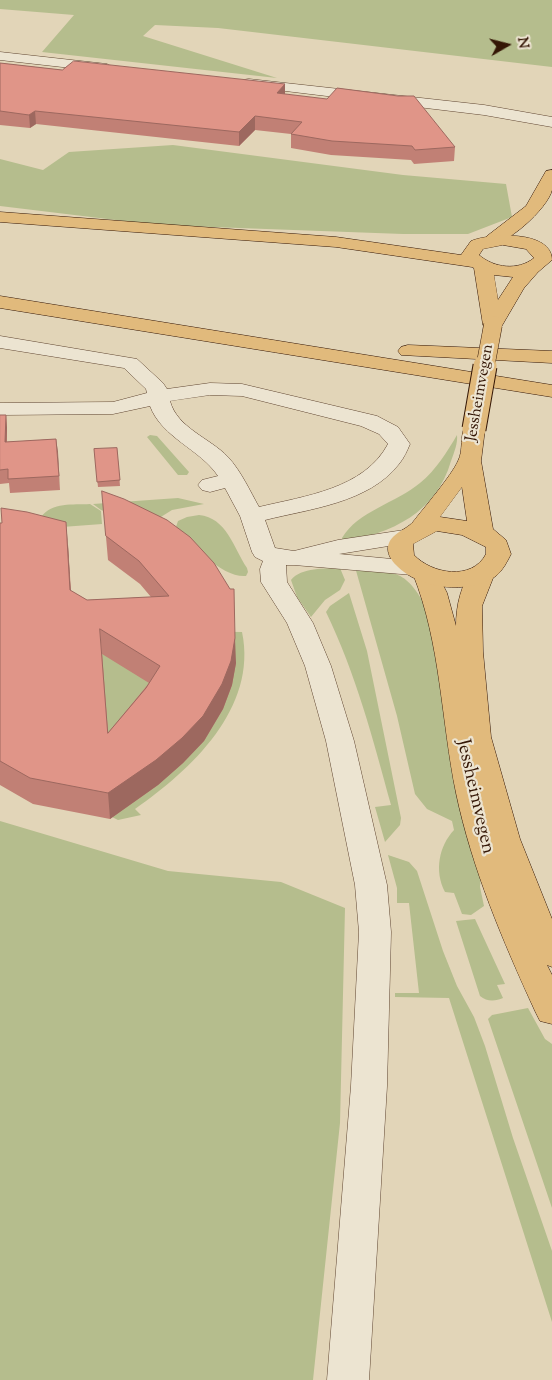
<!DOCTYPE html>
<style>
body{margin:0}
#map{position:relative;width:552px;height:1380px;overflow:hidden;background:#e2d5b8;font-family:"Sorts Mill Goudy",serif}
canvas{display:block}
.north{position:absolute;left:482px;top:20px;width:50px;height:50px;-webkit-text-stroke:4px #ece4d1;paint-order:stroke;rotate:82deg;font-size:14px;font-weight:700;line-height:20px;text-align:center;color:#341605}
.north::after{content:'';display:block;margin:auto;width:18px;height:22px;background:#341605;clip-path:polygon(50% 0,100% 100%,50% 72%,0 100%)}
</style>
<div id="map">
<canvas width="552" height="1380"></canvas>
<div class="north">N</div>
</div>
<script>
const ctx = document.querySelector('canvas').getContext('2d');
ctx.lineJoin = 'round';
function fillPath(path, color) {
  ctx.fillStyle = color;
  ctx.fill(path, 'evenodd');
}
function strokePath(path, color, width, dash) {
  ctx.strokeStyle = color;
  ctx.lineWidth = width;
  ctx.lineCap = dash ? 'butt' : 'round';
  ctx.setLineDash(dash || []);
  ctx.stroke(path);
}
function label(font, color, halo, rows, align = 'center') {
  ctx.font = font + ' "Sorts Mill Goudy",serif';
  ctx.lineWidth = 4.5;
  ctx.setLineDash([]);
  ctx.textBaseline = 'middle';
  ctx.strokeStyle = halo;
  ctx.fillStyle = color;
  for (const [text, x, y, turn = 0] of rows) {
    ctx.save();
    ctx.translate(x, y);
    ctx.rotate((+turn || 0) * Math.PI / 180);
    ctx.textAlign = isNaN(turn) ? turn : align;
    if (halo) ctx.strokeText(text, 0, 0);
    ctx.fillText(text, 0, 0);
    ctx.restore();
  }
}
fillPath(new Path2D(`
 M0 0H552V67L218 28 155 25 143 36 277 78 42 52 74 15 0 9Z
 M173 145 403 175 506 184 512 217 468 234H403L157 225 0 206V159L43 170 69 152Z
 M150 435 157 436 189 472 187 475H178L147 437Z
 M457 435C458 443 454 453 451 461 436 513 392 533 343 542L342 538C358 511 396 503 420 483 436 470 447 452 457 435Z
 M178 498 204 504 172 510 156 520 119 516 101 510 93 504Z
 M90 504 101 511 102 524 62 527 41 517C52 502 73 505 90 504Z
 M199 515C227 518 233 547 247 568L248 572 246 576C222 578 193 545 175 530L178 521 187 517Z
 M355 567C398 573 405 569 428 610L481 877 480 887 484 906 471 915 462 914 454 893 445 892C434 871 439 846 454 830L452 821 427 809 415 794 397 716Z
 M340 568 345 580 340 590 325 600 311 617 297 597 291 580C301 567 326 569 340 568Z
 M349 593 367 651 401 818 400 825 385 842 375 807 391 805C373 739 356 674 326 612L330 606Z
 M97 630 242 632C258 708 191 770 135 809L141 815 118 820 110 816Z
 M0 821 168 871 281 882 345 908 340 1123 313 1380H0Z
 M388 855 409 862 417 871 443 951 457 986 474 1017 485 1046 513 1138 552 1251V1322L449 998 395 997V993H419L409 903H397V888Z
 M475 919 505 984 497 985 503 998C496 1001 487 1002 480 996L456 921Z
 M528 1008 545 1039 552 1044V1208L488 1019 492 1015Z`), '#b5bd8d');
const minor = new Path2D(`
 M0 52 107 64 114 68 107 72 0 60Z
 M249 79 484 105 552 117V127L484 115 244 86 242 83 244 80Z
 M0 336 137 359 163 383 167 389 210 383 242 384 377 416 398 427 410 444C407 451 404 458 399 464 369 503 309 509 265 520L275 548 294 551 338 540 404 530 413 532 416 537 413 542 339 554 413 561 422 563 425 568 422 573 413 575 294 565H286L287 582 313 623 331 666 354 741 387 885 391 932 387 1086 369 1380H327L351 1086 359 932 355 885 326 741 305 666 287 623 261 582 260 569 263 561 255 557 252 552 240 516 225 488 210 492 202 490 198 485 202 480 218 476C200 449 162 438 150 406L113 414 0 415V403L113 402 147 393 146 389 124 368 0 348ZM210 395 242 396 361 426 379 434 388 444C364 489 305 496 259 507 250 491 241 471 228 457 210 438 177 428 170 401Z`);
const major = new Path2D(`
 M552 170C552 176 552 184 552 190 548 208 505 248 487 244L484 240 487 236 526 206 546 171Z
 M482 565 491 568 495 573 482 606 483 652 491 737 520 839 552 919V967L547 965 552 975V1024L540 1021 535 1011C503 941 472 869 456 793 441 720 441 644 413 574L417 569 426 566 435 569 447 593 456 626C456 605 461 585 473 568Z`);
const highway = new Path2D(`
 M0 212 336 237 461 255 471 241C490 233 552 230 552 260L538 272 524 288 500 329H486L483 325 474 268 472 267 336 247 0 222ZM503 245 526 249 534 258C518 271 494 268 479 255L483 249ZM494 275 513 277 498 300Z
 M0 296 552 385V397L0 308Z
 M408 345 552 351V363L401 355 398 351 401 347Z
 M474 422 482 424 485 429 481 461 493 529 506 540 511 554C507 562 503 570 496 576 469 595 418 589 396 565 392 561 388 555 388 549 388 534 405 531 413 522 423 509 452 475 458 461 464 450 459 435 466 424ZM462 487 467 521 440 517ZM437 531 462 535 486 547V554C472 581 432 574 414 555L413 544Z`);
strokePath(minor, '#604632', 1);
strokePath(major, '#341605', 1);
strokePath(highway, '#341605', 1);
fillPath(minor, '#ece4d1');
fillPath(major, '#e1ba7c');
fillPath(highway, '#e1ba7c');
const highwayBridgeFar1 = new Path2D(`
 M485 368 493 325`);
const highwayBridge = new Path2D(`
 M474 429 485 366`);
strokePath(highwayBridgeFar1, '#341605', 19, []);
strokePath(highwayBridge, '#341605', 25, []);
strokePath(highwayBridgeFar1, '#e1ba7c', 18);
strokePath(highwayBridge, '#e1ba7c', 23);
fillPath(new Path2D(`
 M0 63 62 70 285 84V94L455 147 454 161 414 164 411 160 331 155 291 148V134L255 130 239 146 36 124 30 128 0 125Z
 M0 415H6L7 428V442L56 439 60 490 10 493 9 483 0 484Z
 M117 448 120 486 98 487 94 449Z
 M102 491 236 663 232 685 223 709 204 741 183 763 158 785 110 819 33 804 0 785V523L68 545 71 591 87 600 151 597 140 584 108 560ZM102 654 149 683 108 733Z`), '#c18075');
fillPath(new Path2D(`
 M285 84V97L277 93Z
 M35 111 36 124 30 128 29 115Z
 M255 116V130L239 146V132Z
 M6 415 7 428 6 456 5 442Z
 M56 439 58 452 60 490 59 476Z
 M66 522 68 545 72 615 70 590Z
 M235 638 236 663 232 685 223 709 204 741 183 763 158 785 110 819 108 793Z`), '#9d685f');
const building = new Path2D(`
 M74 61 285 84 277 93 327 99 337 88 398 96H414L455 147 415 150 412 146 332 141 291 134 302 122 255 116 239 132 35 111 29 115 0 111V63L62 70Z
 M0 415H6L5 442 56 439 59 476 8 479V469L0 470Z
 M117 448 120 480 97 482 94 449Z
 M102 491 124 499 167 520 190 537 214 563 230 589H234L235 638 231 661 222 684 203 716 182 738 156 760 108 793 30 778 0 761V523H2L1 508 27 512 66 522 70 590 87 600 169 596 139 561 106 536ZM100 629 160 666 146 688 108 733Z`);
fillPath(building, '#e09588');
strokePath(building, '#9d685f', 1);
label('16px', '#341605', '#ece4d1', [
 ["Jessheimvegen",481,393,-80]
]);
label('19px', '#341605', '#ece4d1', [
 ["Jessheimvegen",474,797,77]
]);
</script>
